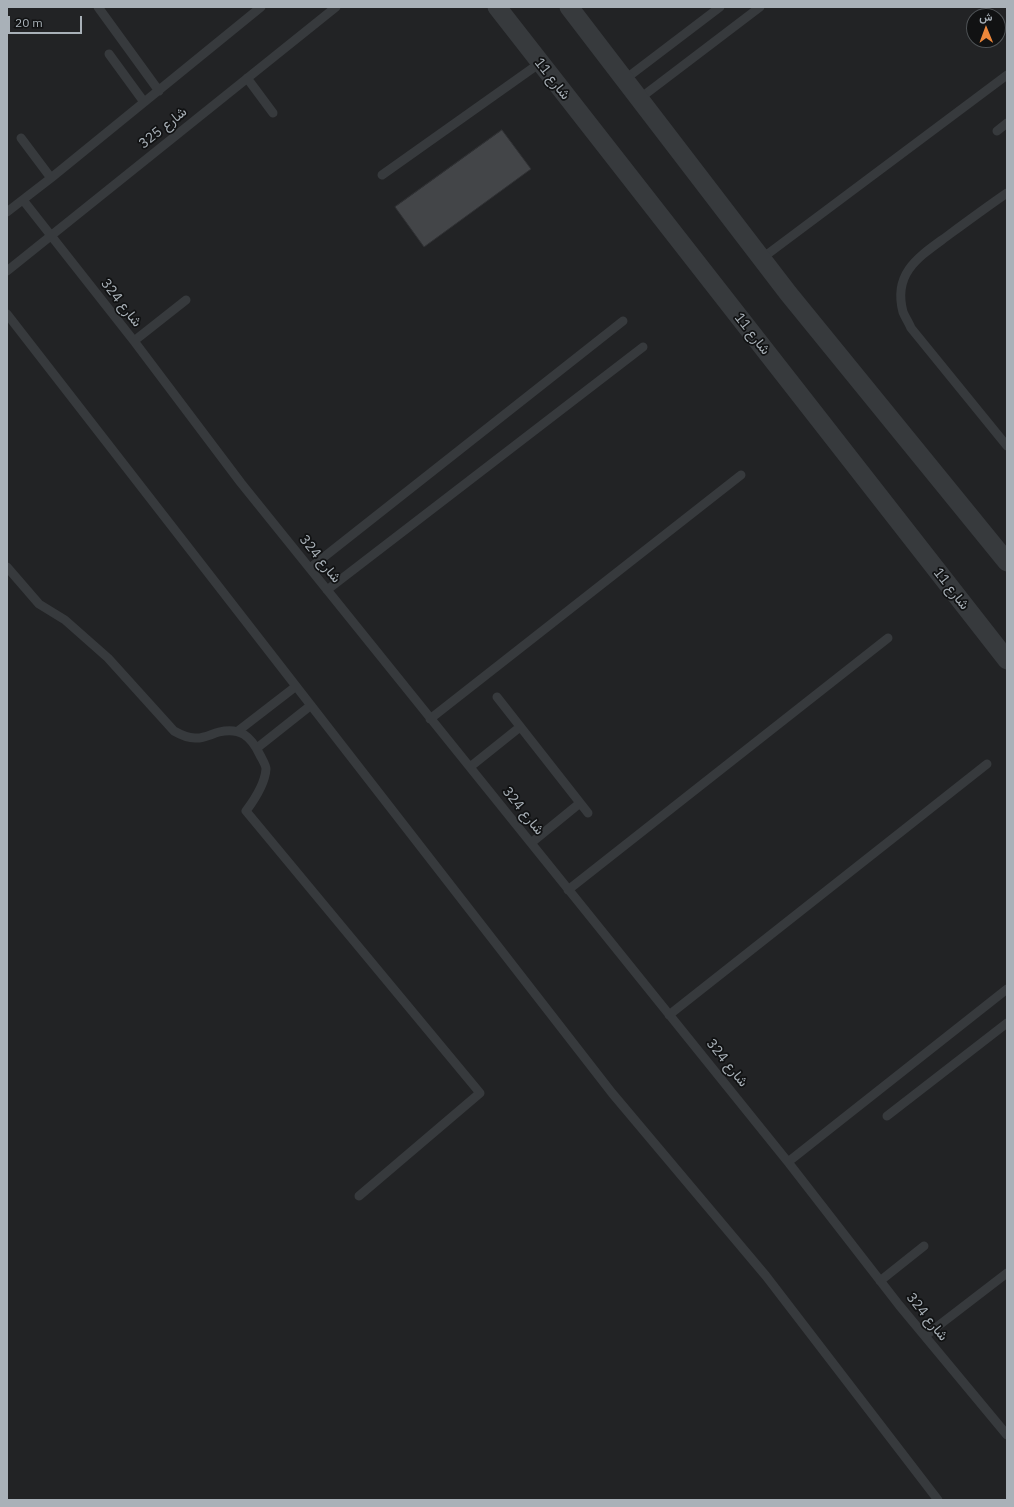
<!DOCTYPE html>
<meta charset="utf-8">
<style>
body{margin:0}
#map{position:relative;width:1014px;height:1507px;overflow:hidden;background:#161718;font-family:"IBM Plex Sans",Vazirmatn,sans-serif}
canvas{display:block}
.frame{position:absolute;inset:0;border:8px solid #a9b1b8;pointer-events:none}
.north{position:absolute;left:966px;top:8px;width:40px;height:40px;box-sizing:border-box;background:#111213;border:1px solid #4e5255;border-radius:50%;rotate:359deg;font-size:11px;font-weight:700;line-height:16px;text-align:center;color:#a9b1b8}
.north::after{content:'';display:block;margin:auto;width:14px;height:18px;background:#ec873b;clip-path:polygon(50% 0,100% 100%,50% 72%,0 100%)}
.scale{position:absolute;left:8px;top:16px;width:74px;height:18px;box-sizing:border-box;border:2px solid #a9b1b8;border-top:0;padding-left:5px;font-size:12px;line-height:14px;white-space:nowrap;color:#a9b1b8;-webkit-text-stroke:3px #111213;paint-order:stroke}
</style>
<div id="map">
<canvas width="1014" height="1507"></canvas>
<div class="frame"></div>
<div class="north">ش</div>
<div class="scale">20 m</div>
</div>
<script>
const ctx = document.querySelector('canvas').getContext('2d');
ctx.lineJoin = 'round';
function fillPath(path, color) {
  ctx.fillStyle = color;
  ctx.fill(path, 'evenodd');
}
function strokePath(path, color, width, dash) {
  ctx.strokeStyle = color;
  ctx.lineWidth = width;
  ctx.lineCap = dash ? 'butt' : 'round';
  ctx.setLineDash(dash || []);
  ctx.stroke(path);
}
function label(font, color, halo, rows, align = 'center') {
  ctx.font = font + ' "IBM Plex Sans",Vazirmatn,sans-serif';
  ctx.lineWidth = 3.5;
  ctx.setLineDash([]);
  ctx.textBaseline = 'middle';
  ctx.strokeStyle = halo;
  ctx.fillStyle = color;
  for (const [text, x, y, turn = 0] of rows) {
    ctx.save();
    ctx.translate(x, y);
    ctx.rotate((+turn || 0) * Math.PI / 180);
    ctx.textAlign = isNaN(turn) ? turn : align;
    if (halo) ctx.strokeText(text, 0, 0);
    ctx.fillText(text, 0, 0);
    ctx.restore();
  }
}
fillPath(new Path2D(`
 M7 7H1007V1500H7ZM974 16H998V40H974Z`), '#222325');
const building = new Path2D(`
 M502 130 531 169 424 247 395 207Z`);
fillPath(building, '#434548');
strokePath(building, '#303134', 1);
strokePath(new Path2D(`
 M98 7 159 91
 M109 54 144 102
 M247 78 273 113
 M624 80 720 7
 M639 99 760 7
 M997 131 1007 123
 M21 138 51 178
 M382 175 540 63
 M1007 193C988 206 969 220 950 234 922 255 892 271 903 312 905 317 909 323 911 328L1007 446
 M23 200 134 341 241 483 788 1162 899 1305 1007 1435
 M7 212 51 178 261 7
 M761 259 1007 75
 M7 271 336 7
 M7 314 612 1093 766 1276 938 1500
 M134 341 186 300
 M7 567 39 604 65 620 108 658 174 731C181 735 187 738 195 738 203 739 211 734 219 732 240 727 251 736 260 755 262 759 266 765 266 769 265 784 255 799 246 811L480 1093 359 1196
 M310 568 623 321
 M327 590 643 347
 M497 697 588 813
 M430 719 741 475
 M238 731 295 687
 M257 748 310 706
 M470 767 520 727
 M531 843 580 803
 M568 890 888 638
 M669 1015 987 764
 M887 1116 1007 1023
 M788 1162 1007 989
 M880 1281 924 1246
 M925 1336 1007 1273`), '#373a3d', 9);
strokePath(new Path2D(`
 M497 7 1007 660
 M569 7 788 293 1007 562`), '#373a3d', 19);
label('14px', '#a9b1b8', '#111213', [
 ["شارع 11",552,79,52],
 ["شارع 325",163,128,-39],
 ["شارع 324",121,303,52],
 ["شارع 11",752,334,52],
 ["شارع 324",320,559,51],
 ["شارع 11",951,589,52],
 ["شارع 324",523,811,51],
 ["شارع 324",727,1063,51],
 ["شارع 324",927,1317,51]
]);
</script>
